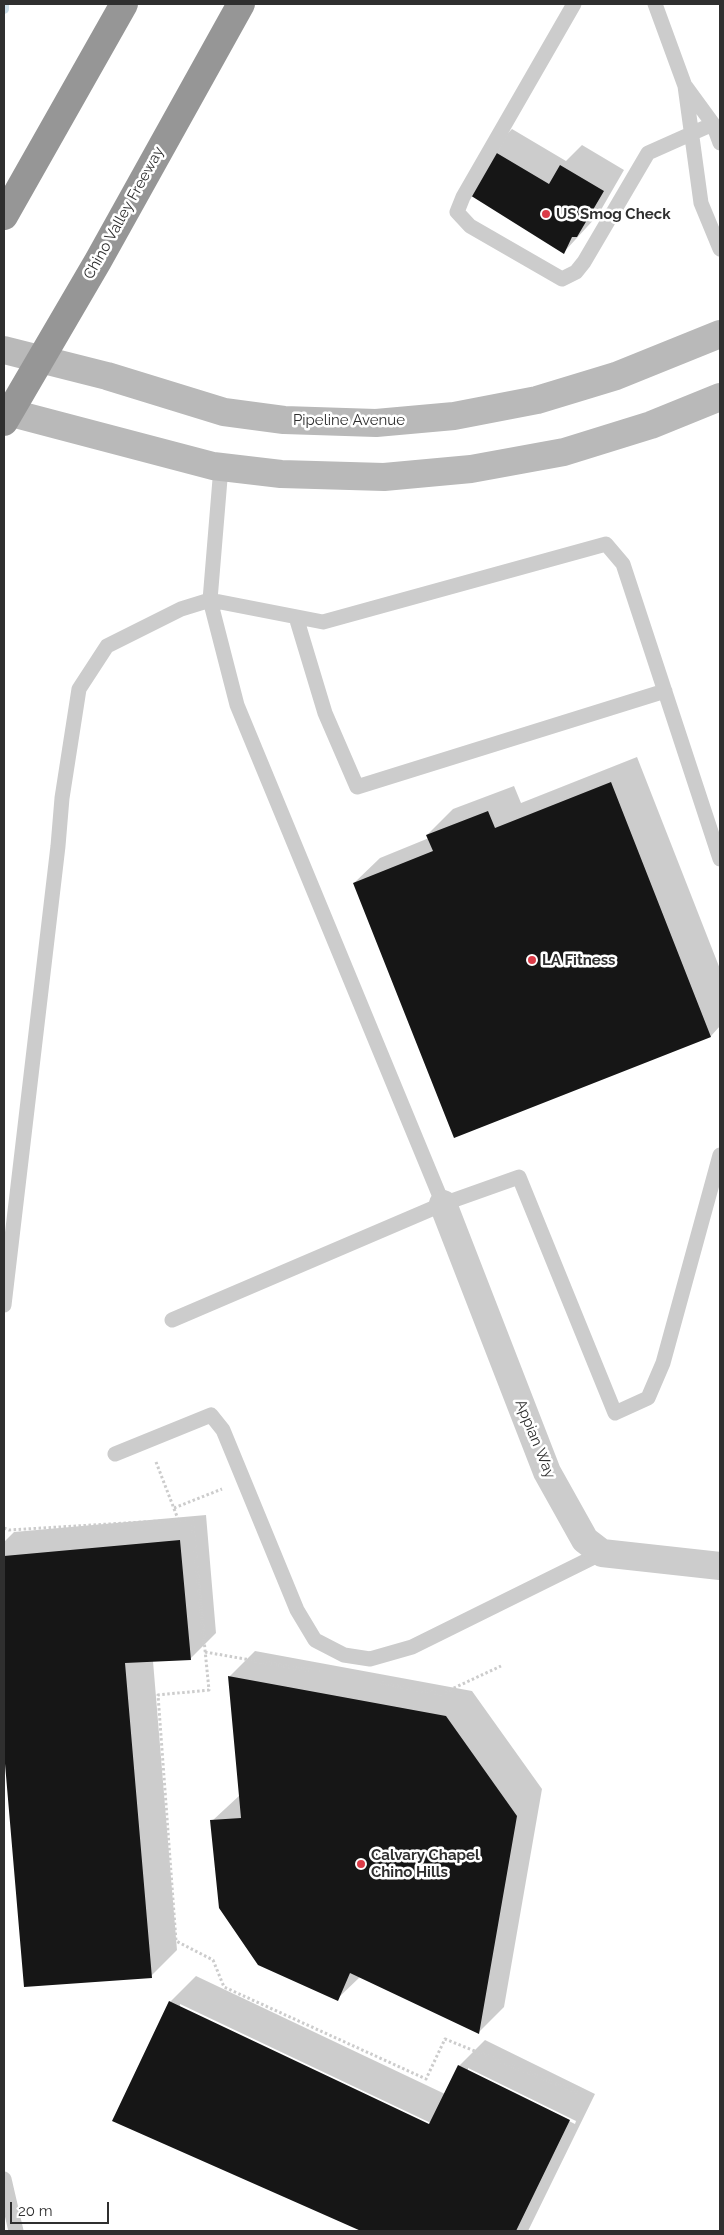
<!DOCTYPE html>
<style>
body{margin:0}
#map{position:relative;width:724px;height:2235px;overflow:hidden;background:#fff;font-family:Raleway,sans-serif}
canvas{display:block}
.frame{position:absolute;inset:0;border:5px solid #2f2f2f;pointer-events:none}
.scale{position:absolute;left:10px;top:2202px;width:99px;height:22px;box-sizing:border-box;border:2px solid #2f2f2f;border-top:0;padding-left:6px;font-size:15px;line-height:18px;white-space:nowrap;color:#2f2f2f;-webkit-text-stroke:4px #fff;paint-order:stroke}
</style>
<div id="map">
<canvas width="724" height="2235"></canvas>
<div class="frame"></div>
<div class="scale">20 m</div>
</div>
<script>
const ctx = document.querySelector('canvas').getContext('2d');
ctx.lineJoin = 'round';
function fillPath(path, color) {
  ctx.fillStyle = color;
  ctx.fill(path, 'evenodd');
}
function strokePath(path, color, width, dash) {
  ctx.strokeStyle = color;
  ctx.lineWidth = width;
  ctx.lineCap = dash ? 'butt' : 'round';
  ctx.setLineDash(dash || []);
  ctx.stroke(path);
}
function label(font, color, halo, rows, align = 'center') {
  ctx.font = font + ' Raleway,sans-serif';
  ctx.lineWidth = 5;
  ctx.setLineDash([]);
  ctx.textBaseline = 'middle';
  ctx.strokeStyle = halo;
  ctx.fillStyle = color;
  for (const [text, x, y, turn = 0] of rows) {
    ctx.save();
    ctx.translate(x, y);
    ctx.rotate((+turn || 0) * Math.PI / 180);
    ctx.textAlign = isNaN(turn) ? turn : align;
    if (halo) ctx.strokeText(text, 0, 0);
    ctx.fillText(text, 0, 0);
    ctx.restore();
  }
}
fillPath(new Path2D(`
 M512 129 566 161 582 145 624 170 598 215 564 252 491 150Z
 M637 757 720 969V1026L711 1036 455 1137 354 883 380 858 429 838 427 835 453 809 514 786 521 803Z
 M206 1515 216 1633 190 1659 153 1661 177 1950 151 1976 25 1986 4 1738V1542L14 1532Z
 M255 1651 472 1691 542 1789 504 2007 478 2033 360 1977 337 1999 212 1821 240 1795 230 1676Z
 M196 1976 445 2094 459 2066 485 2040 595 2094 528 2231H364L114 2120 170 2002ZM180 2004 435 2125 434 2128 180 2007ZM468 2068 576 2121 575 2124 468 2071Z`), '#0003');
strokePath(new Path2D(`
 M4 9V4`), '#cbdeea', 10);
fillPath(new Path2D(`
 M490 149 549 184 560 165 604 191 577 237H572L564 254 465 192Z
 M611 782 711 1037 454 1138 353 883 433 851 426 835 488 811 495 828Z
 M180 1540 191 1660 125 1663 152 1978 24 1987 4 1752V1556Z
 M228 1676 446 1716 517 1816 479 2034 350 1973 338 2001 258 1965 219 1908 210 1820 241 1818Z
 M169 2001 429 2124 458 2065 570 2120 516 2231H361L112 2121Z`), '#161616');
strokePath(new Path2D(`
 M156 1462 178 1519
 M174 1508 222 1489
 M4 1528 9 1530 192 1519 209 1690 158 1695 176 1941 213 1960 224 1987 426 2079 445 2039 579 2093
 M205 1652 319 1672
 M381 1683 441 1694 501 1666`), '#ccc', 3, [2.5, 2.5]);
strokePath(new Path2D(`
 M574 4 463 197 457 212 470 226 562 279 576 272 584 262 648 153 713 124
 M655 4 685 86 701 203 720 249
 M686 87 713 124 720 143
 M221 467 210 600 237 705 443 1204
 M296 617 325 713 357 787 665 691
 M4 1305 58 846 62 798 79 689 107 646 181 609 210 600 323 622 606 544 623 564 720 859
 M172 1320 443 1204 519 1177 615 1413 648 1398 663 1363 720 1155
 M115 1454 211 1415 223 1430 297 1610 315 1640 344 1655 370 1659 412 1647 602 1553
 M4 2179 16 2231`), '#ccc', 15);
strokePath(new Path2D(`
 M443 1204 547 1472 585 1540 602 1553 720 1566`), '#ccc', 28);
strokePath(new Path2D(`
 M4 350 107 376 224 412 284 420 376 423 454 416 537 400 616 376 720 334
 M4 411 213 466 281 474 384 477 471 469 564 452 651 425 720 397`), '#b9b9b9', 28);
strokePath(new Path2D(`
 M4 216 124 4`), '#969696', 28);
strokePath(new Path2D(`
 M4 422 98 261 241 4`), '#969696', 28);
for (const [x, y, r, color] of [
 [546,214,5,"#db3c48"],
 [532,960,5,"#db3c48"],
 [361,1864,5,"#db3c48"]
]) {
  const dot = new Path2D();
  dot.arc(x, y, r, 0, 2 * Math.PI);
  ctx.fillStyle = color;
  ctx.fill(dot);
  strokePath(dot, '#fff', 2);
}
label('15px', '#2f2f2f', '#fff', [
 ["Chino Valley Freeway",124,213,-61],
 ["Pipeline Avenue",349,420],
 ["Appian Way",535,1439,68]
]);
label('bold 15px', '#2f2f2f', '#fff', [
 ["US Smog Check",556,214],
 ["LA Fitness",542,960],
 ["Calvary Chapel",371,1855],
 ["Chino Hills",371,1872]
], 'left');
</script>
